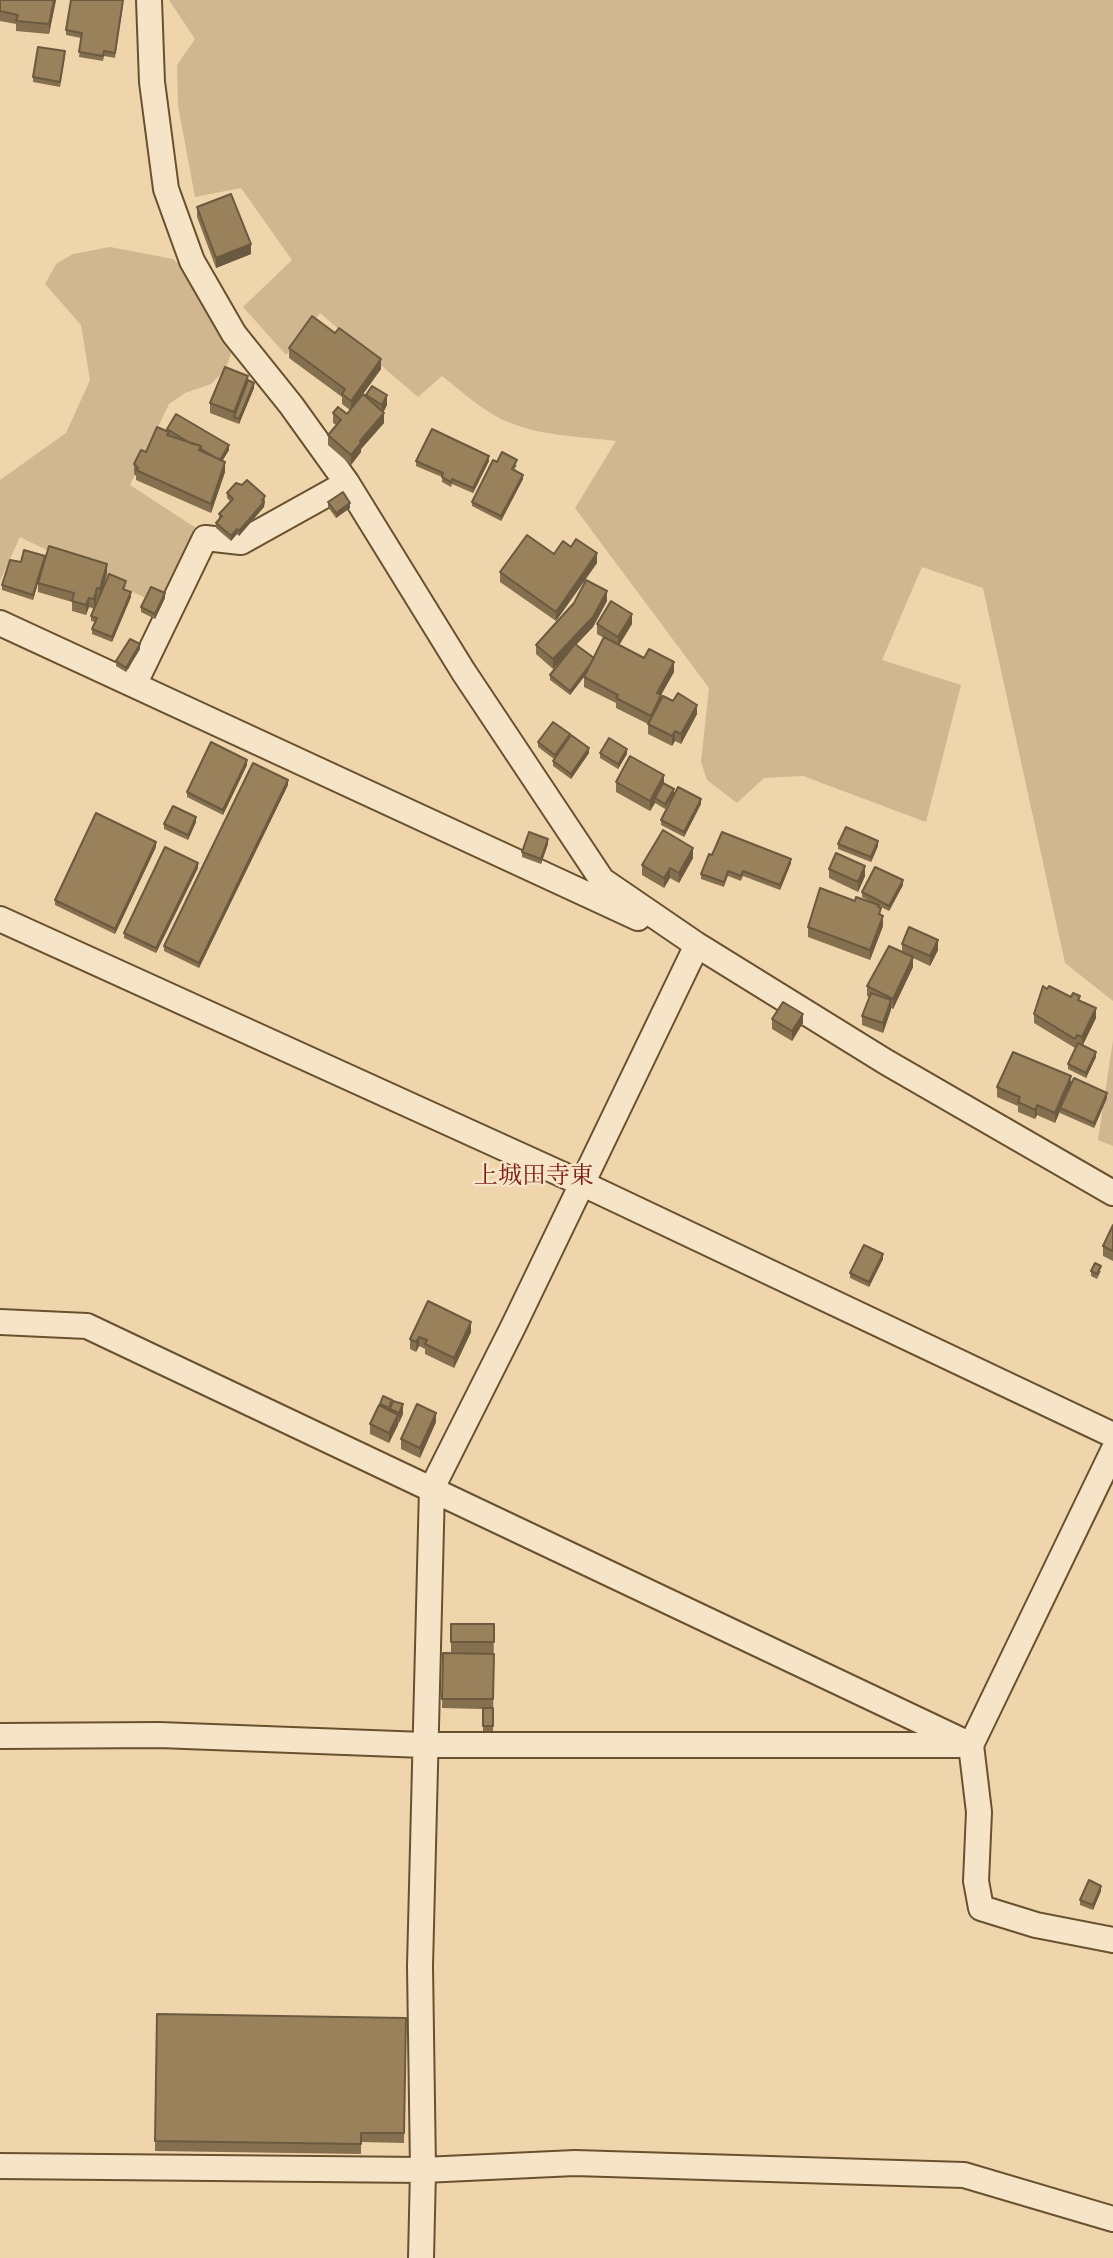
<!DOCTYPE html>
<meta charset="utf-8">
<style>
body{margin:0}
canvas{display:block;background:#efd5ab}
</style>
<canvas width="1113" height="2258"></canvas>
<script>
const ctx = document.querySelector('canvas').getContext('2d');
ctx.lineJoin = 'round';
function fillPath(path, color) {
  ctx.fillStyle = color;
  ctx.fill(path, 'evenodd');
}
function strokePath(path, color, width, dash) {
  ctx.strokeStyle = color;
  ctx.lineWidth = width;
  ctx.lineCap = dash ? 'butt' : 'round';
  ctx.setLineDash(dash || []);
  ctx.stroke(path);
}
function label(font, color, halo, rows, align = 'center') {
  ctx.font = font + ' "IM FELL French Canon","Noto Serif JP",serif';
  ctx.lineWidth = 5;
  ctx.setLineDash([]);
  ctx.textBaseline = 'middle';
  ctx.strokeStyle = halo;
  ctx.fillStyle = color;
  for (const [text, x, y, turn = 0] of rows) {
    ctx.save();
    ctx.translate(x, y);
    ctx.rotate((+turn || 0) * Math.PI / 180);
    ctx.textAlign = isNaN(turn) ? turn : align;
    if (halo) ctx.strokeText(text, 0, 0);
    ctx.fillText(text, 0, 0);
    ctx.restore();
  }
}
fillPath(new Path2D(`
 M169 0H1113V1001L1065 963 983 588 922 567 882 660 961 685 926 822 803 776 764 778 737 803 707 780 701 762 709 688 575 508 616 441C576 436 530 436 494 415 476 405 459 389 442 376L418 397 320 313 286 355 243 307 292 260 241 188 195 197 178 106 177 65 195 39Z
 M110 247 173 259 193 277 228 336 231 354 225 370 211 384 185 393 169 404 130 485 196 528 160 605 20 537 0 581V480L66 433 90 380 81 325 45 284 56 264 73 254Z
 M1113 1040V1146L1098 1140Z`), '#d1b78f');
const minor = new Path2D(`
 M149 0 152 82 166 189 192 261 234 334 291 405 347 483 463 671 602 880 697 945 886 1062 1113 1193
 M0 623 638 918
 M134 685 205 538 241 542 347 483
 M0 919 581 1183 1113 1435
 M0 1322 87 1326 971 1745
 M1113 1451 971 1745 979 1812 976 1881 981 1908 1036 1925 1113 1940
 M0 1736 159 1735 424 1745H965
 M0 2166 423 2170 575 2163 964 2175 1113 2219
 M421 2258 423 2170 420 1966 432 1488 513 1327 697 945`);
strokePath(minor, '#69512e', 28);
strokePath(minor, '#f5e4c8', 24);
fillPath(new Path2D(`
 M0 0H56L49 34 16 31V24L0 21Z
 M123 4 115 58 104 56 103 61 79 57 81 38 66 35V30Z
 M65 56 60 87 33 82V77Z
 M197 207 251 254 216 268 197 217Z
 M289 348 381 369 356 403 366 397V395L387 405 383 412 384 423 361 449V452L351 465 328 445V435L336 425 333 423V413L347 414 350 410 342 404V397L289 358Z
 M248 381 254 388 239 424 210 413V403Z
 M167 429 229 450 222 461 225 472 211 513 136 480V476L134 474V464L167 431Z
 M416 461H489L473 493 452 484 451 487 442 482V477L416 466Z
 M497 462 517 465 514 470 523 479 501 521 472 506V502Z
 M227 493 265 501 264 507 239 536 237 534 231 541 216 528V523L219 519V514L230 501 227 498Z
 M328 502 350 508 336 518 328 507Z
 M554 554 597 563 556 621 500 582V572Z
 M45 556 33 600 2 590V585L21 562Z
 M107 573 102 592 126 586 124 589 131 597 112 642 92 634V629L95 622 91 621V616L99 598H97L94 609 89 607 86 615 72 611V602L38 592V583Z
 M165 598 155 619 141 612V607Z
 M607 601 593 627 576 645 594 658 604 638 597 634V624H632L619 645 674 672 661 695V699L697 714 681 744 675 741 672 746 648 734V724L616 708V703L584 687V677L570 695 550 680V675L564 658 553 669 536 654V645Z
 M140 649 126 672 116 666V661Z
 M570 737 589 753 571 779 553 766V761L554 759 538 747V742Z
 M600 753 627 754 618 769 600 758Z
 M247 765 223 815 187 797V792Z
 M616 782 674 789 665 809 655 803 650 811 616 792Z
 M288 785 199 968 164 951V946Z
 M701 804 684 837 661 825V820Z
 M196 822 188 840 164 829V824Z
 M548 844 541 864 522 857V852Z
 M838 844 878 846 871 862 838 849Z
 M156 847 115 934 55 905V900Z
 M712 855 791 863 780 890 743 876 741 881 728 876 724 887 701 879V874Z
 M693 858 679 883 670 878 664 888 642 875V865Z
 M198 868 156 953 124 938V933Z
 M829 869 865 876 858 892 829 878Z
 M903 885 889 911 879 906 883 926 870 960 808 937V927L855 901 873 903 862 897V892Z
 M902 944 938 950 930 966 913 958V967L893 1009 891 1008 883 1033 862 1025V1016L869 997 867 996V986L902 952Z
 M1047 989 1080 1001 1096 1018 1082 1046 1096 1057 1086 1078 1068 1069V1064L1075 1048 1034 1023V1014Z
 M772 1019 803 1023 792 1041 772 1029Z
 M1071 1085 1107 1098 1094 1128 1060 1113V1110L1055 1123 1037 1115 1035 1119 1018 1112V1106L997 1097V1087Z
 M1113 1225V1261L1103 1256V1246Z
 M883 1259 869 1287 850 1278V1273Z
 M1091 1271H1101L1097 1279 1091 1276Z
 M471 1322V1332L454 1368 425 1354V1349L419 1346 416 1352 410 1349V1339Z
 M380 1404H392L403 1414 389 1443 370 1434V1424Z
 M436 1422 420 1458 401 1449V1439Z
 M451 1624H494L493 1731H483V1709L442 1708 443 1653H451Z
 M1101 1891 1093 1910 1080 1905V1900Z
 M157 2014 406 2018 404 2143 361 2142V2154L155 2151Z`), '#846f4e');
fillPath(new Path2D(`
 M54 0H56L49 34V24Z
 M251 244V254L216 268V258Z
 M381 359V369L351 411V401Z
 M248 376V386L234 417V412Z
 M254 383V388L239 424V419Z
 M387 395V405L382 415V405Z
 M384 413V423L361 449V452L351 465V455L360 441Z
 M229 445V450L220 465V460Z
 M489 456V461L473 493V488Z
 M225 462V472L211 513V504Z
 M523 475V479L501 521V516Z
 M265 496 264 507 239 536V531Z
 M350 503V508L336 518V513Z
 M237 529V534L231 541V536Z
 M597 553V563L556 621V612Z
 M45 556V560L33 600V595Z
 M107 564V573L100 598V589Z
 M97 588V598L94 609V599Z
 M607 591V601L593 627 553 669V659Z
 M131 592V597L112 642V637Z
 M165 593V598L155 619V614Z
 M89 598V607L86 615V605Z
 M632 614V624L618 647V637Z
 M140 644V649L126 672V668Z
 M594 659V664L570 695V691Z
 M674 662V672L661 695V705L651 726V716L657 693Z
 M697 705V714L681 744V734Z
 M675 731V741L672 746V736Z
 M570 734V739L555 760V755Z
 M589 748V753L571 779V774Z
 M627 749V754L618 769V764Z
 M247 760V765L223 815V810Z
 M664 775V785L655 798V803L650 811V801Z
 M288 780V785L199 968V963Z
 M674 789V794L665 809V804Z
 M701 799V804L684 837V832Z
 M196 817V822L188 840V835Z
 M548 839V844L541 864V859Z
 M878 841V846L871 862V857Z
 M156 842V847L115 934V929Z
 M693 848V858L679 883V873Z
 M791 859V863L780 890V885Z
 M198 863V868L156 953V948Z
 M865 866V876L858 892V882Z
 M670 868V878L664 888V878Z
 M903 880V885L889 911V906Z
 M883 916V926L870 960V950Z
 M938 940V950L930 966V956Z
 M913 957V967L893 1009V999Z
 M891 1000V1010L883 1033V1023Z
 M1096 1008V1018L1082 1047V1037Z
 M803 1014V1023L792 1041V1031Z
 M1096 1052V1057L1086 1078V1073Z
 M1071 1076V1086L1055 1123V1113Z
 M1107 1093V1098L1094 1128V1123Z
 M1037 1105V1115L1035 1119V1110Z
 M883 1254V1259L869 1287V1282Z
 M471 1322V1332L454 1368V1358Z
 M419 1337V1346L416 1352V1342Z
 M403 1404V1414L399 1423V1413Z
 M436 1413V1422L420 1458V1448Z
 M398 1415V1425L389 1443V1433Z
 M1101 1886V1891L1093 1910V1905Z`), '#6b5a40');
const building = new Path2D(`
 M0 0H54L49 24 16 21 18 15 0 11Z
 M71 0H123L115 53 104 51 103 56 79 52 82 33 66 30Z
 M38 47 65 51 60 82 33 77Z
 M231 194 251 244 216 258 197 207Z
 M312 316 335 333 339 328 381 359 351 401 342 394 345 389 289 348Z
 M225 367 248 376 234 412 210 403Z
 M248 380 254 383 239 419 234 417Z
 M372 386 387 395 382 405 366 395Z
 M363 394 384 413 360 441 361 443 351 455 328 435 341 420 333 413 338 407 347 414Z
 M176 414 229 445 220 460 201 449V446L190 443 167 429Z
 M157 427 169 432 167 435 201 446 199 450 225 462 211 504 136 470 138 468 134 464 141 450 146 452Z
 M432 429 489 456 473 488 452 479 451 482 442 477 443 473 416 461Z
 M502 452 517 460 512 469 523 475 501 516 472 502 493 460 497 462Z
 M247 480 265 496 262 500 264 502 239 531 237 529 231 536 216 523 222 516 219 514 233 499 227 493 236 483 242 485Z
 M343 492 350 503 336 513 328 502Z
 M527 535 554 554 563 541 571 547 576 539 597 553 556 612 500 572Z
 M49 546 107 564 100 589 97 588 94 599 89 598 86 605 72 601 74 593 38 583Z
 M24 550 45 556 33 595 2 585 10 560 21 562Z
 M109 574 126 581 123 589 131 592 112 637 92 629 97 618 91 616Z
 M586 580 607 591 593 617 553 659 536 645 574 603Z
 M151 587 165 593 155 614 141 607Z
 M611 601 632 614 618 637 597 624Z
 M604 637 644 658 649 649 674 662 657 693 661 695 651 716 616 698 618 695 584 677Z
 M130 639 140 644 126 668 116 661Z
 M575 644 594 658 591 663 570 691 550 675Z
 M678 693 697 705 681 734 675 731 672 736 648 724 663 696 673 701Z
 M553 722 570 734 555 755 538 742Z
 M571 735 589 748 571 774 553 761Z
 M609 738 627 749 618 764 600 753Z
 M211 742 247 760 223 810 187 792Z
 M630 756 664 775 650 801 616 782Z
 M253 763 288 780 199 963 164 946Z
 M663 783 674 789 665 804 655 798Z
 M678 787 701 799 684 832 661 820Z
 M173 806 196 817 188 835 164 824Z
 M96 813 156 842 115 929 55 900Z
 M846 827 878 841 871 857 838 844Z
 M663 830 693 848 679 873 670 868 664 878 642 865Z
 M529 832 548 839 541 859 522 852Z
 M722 832 791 859 780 885 743 871 741 876 728 871 724 882 701 874 709 854 712 855Z
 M165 847 198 863 156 948 124 933Z
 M836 853 865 866 858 882 829 869Z
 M875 867 903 880 889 906 862 892Z
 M820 888 855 901 856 897 879 905 878 907 881 908 879 914 883 916 870 950 808 927Z
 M909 927 938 940 930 956 902 944Z
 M889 946 913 957 893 999 867 986Z
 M1043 986 1047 989 1049 986 1071 997 1073 993 1080 996 1078 1000 1096 1008 1082 1037 1077 1035 1075 1039 1034 1014Z
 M871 993 891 1000 883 1023 862 1016Z
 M783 1002 803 1014 792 1031 772 1019Z
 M1078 1043 1096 1052 1086 1073 1068 1064Z
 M1013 1052 1071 1076 1055 1113 1037 1105 1035 1110 1018 1102 1020 1097 997 1087Z
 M1074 1078 1107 1093 1094 1123 1060 1108Z
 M1113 1225V1251L1103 1246Z
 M864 1245 883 1254 869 1282 850 1273Z
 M1095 1263 1101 1266 1097 1274 1091 1271Z
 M428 1301 471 1322 454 1358 425 1344 427 1340 419 1337 416 1342 410 1339Z
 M383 1396 392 1400 389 1408 380 1404Z
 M393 1401 403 1404 399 1413 390 1409Z
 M417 1404 436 1413 420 1448 401 1439Z
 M379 1405 398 1415 389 1433 370 1424Z
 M451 1624H494V1642H451Z
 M443 1653 494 1654 493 1699H442Z
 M483 1708H493V1726H483Z
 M1089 1880 1101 1886 1093 1905 1080 1900Z
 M157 2014 406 2018 404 2133H361V2144L155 2141Z`);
fillPath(building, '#99815b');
strokePath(building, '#6b5a40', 2);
label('24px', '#7a1f14', '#f5e4c8', [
 ["上城田寺東",534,1177]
]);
</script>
